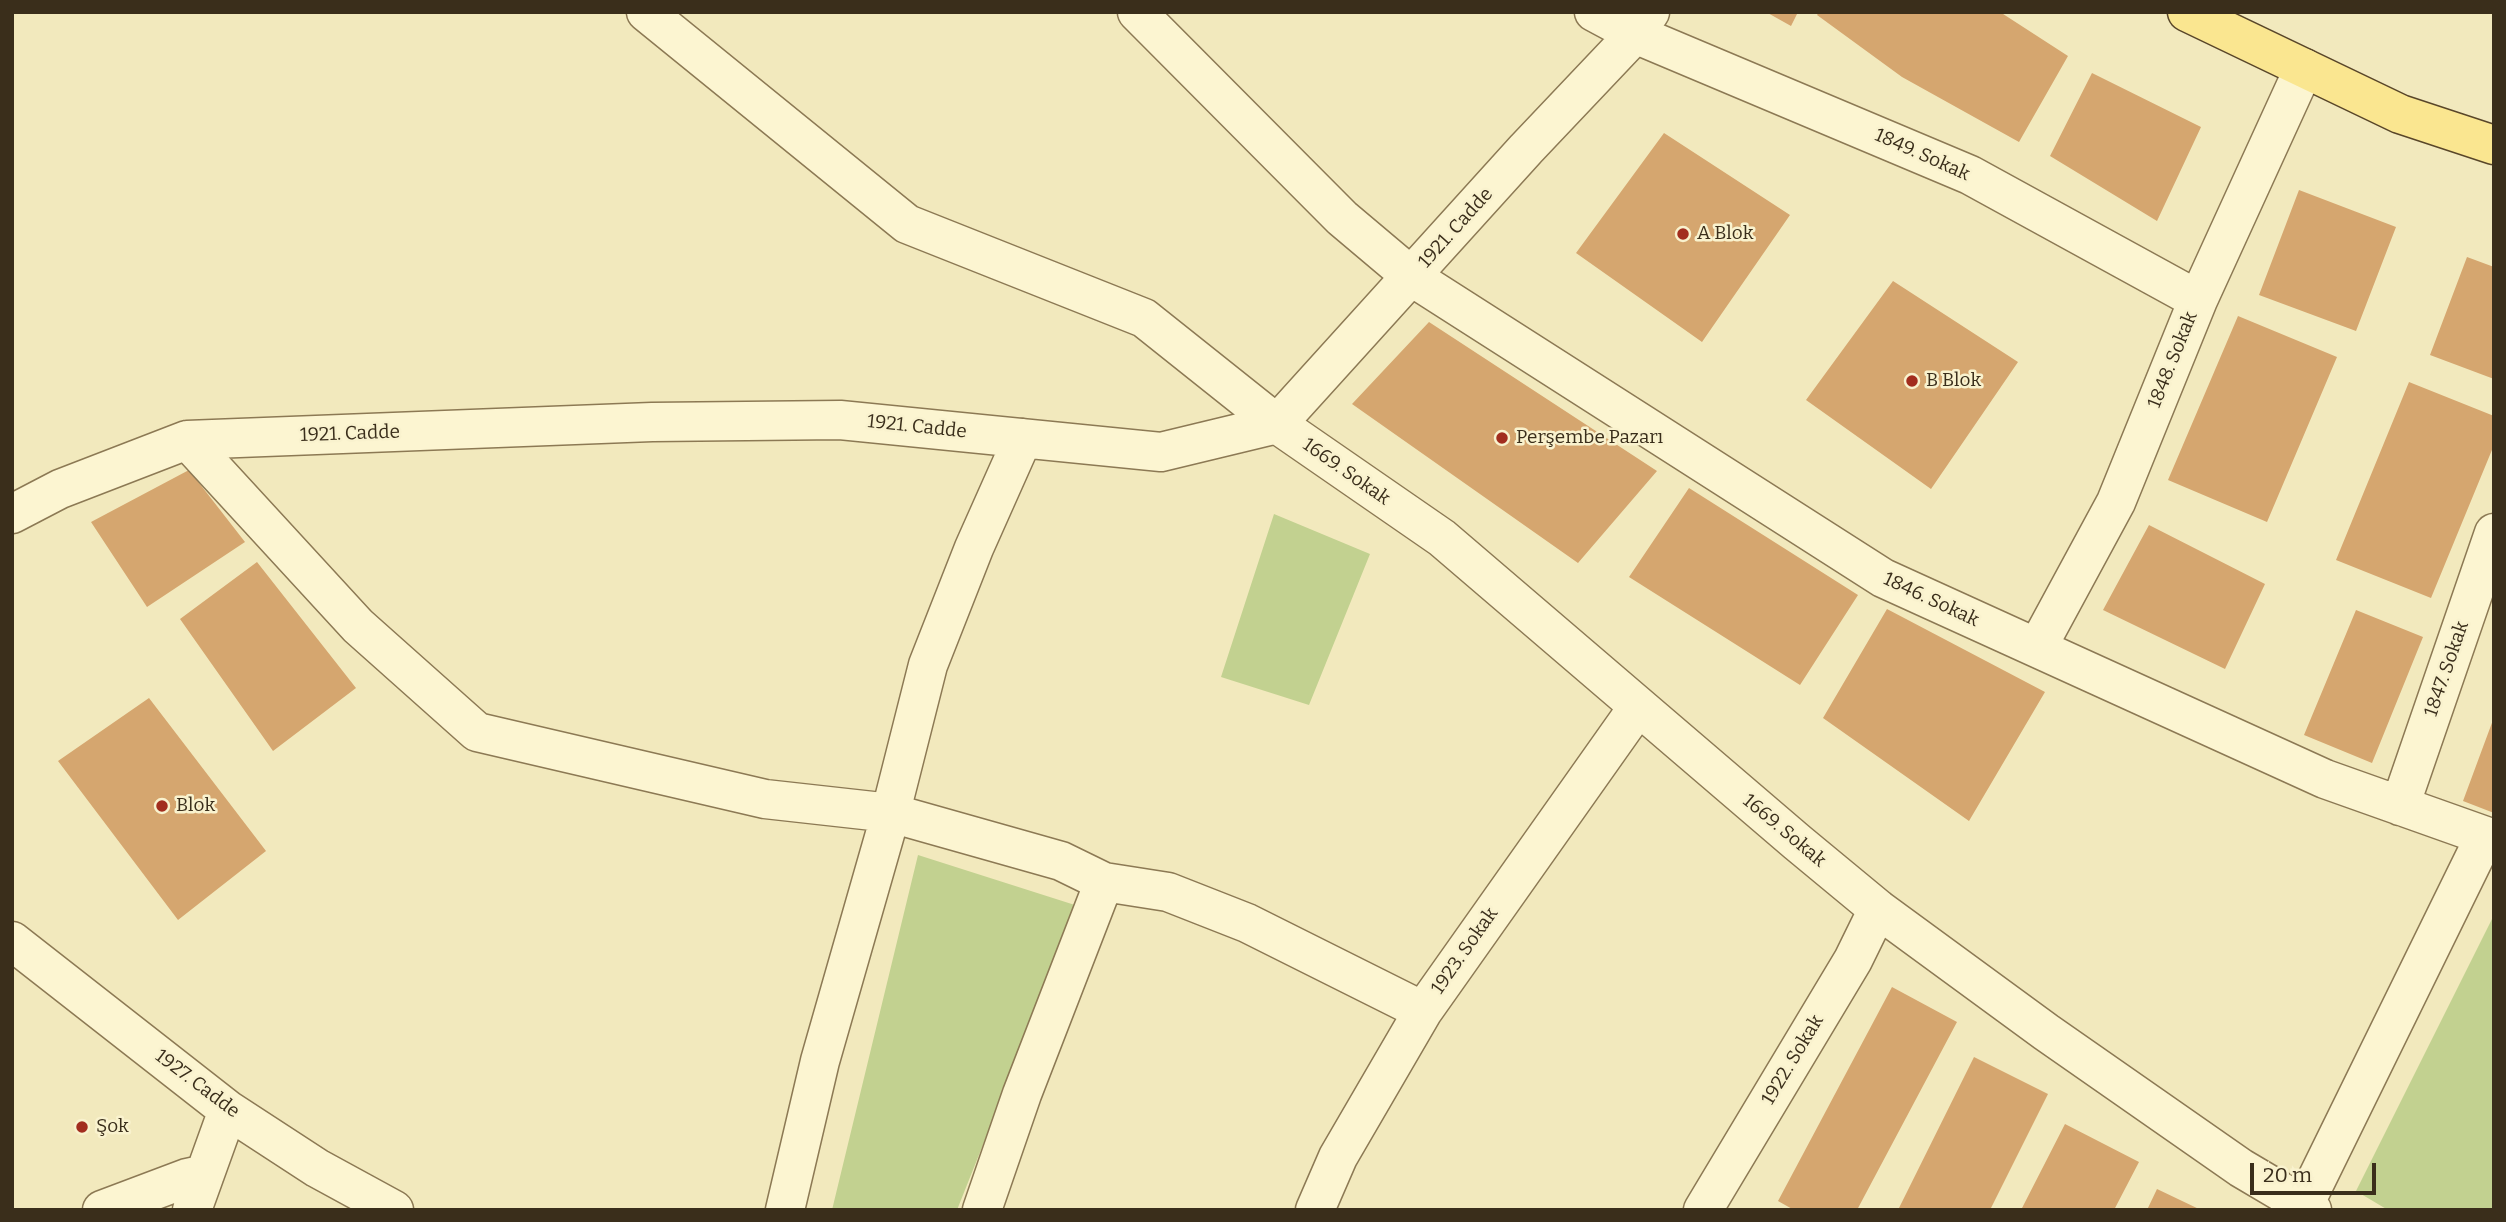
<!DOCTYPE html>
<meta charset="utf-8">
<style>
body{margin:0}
#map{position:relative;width:2506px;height:1222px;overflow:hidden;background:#f2e9bd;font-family:Bitter,serif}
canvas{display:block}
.frame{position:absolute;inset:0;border:14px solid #3a2e1b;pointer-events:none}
.scale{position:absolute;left:2250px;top:1163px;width:126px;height:32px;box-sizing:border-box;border:4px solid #3a2e1b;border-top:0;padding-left:9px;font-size:21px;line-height:24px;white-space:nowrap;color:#3a2e1b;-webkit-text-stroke:5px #f9f2ce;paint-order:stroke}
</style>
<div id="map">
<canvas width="2506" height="1222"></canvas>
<div class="frame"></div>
<div class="scale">20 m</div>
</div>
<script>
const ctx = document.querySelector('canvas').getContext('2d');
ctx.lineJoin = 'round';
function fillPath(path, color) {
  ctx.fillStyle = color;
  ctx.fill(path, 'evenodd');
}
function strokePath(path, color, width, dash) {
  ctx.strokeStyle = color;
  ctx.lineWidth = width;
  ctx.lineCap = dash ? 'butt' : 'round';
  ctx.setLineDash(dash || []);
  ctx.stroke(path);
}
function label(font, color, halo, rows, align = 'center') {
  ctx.font = font + ' Bitter,serif';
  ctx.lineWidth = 5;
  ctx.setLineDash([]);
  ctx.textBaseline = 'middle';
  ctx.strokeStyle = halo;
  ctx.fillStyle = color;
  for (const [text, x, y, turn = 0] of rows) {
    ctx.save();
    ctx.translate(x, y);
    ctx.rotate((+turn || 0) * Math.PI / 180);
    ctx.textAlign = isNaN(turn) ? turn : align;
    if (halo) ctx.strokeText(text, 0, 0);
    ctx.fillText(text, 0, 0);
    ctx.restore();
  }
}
fillPath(new Path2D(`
 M1274 514 1370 554 1309 705 1221 677Z
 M918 855 1078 906 957 1210H832Z
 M2494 915V1210H2388L2356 1191Z`), '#c2d190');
fillPath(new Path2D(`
 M1766 12H1798L1791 26Z
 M1819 12H2000L2068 56 2019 142 1902 77 1817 15Z
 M2092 73 2201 127 2157 221 2050 156Z
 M1664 133 1790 215 1702 342 1576 253Z
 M2299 190 2396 227 2356 331 2259 295Z
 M2467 257 2494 267V379L2430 355Z
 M1893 281 2018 362 1931 489 1806 400Z
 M2238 316 2337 357 2267 522 2168 480Z
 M1429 322 1657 471 1578 563 1352 404Z
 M2409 382 2494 416V445L2431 598 2336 560Z
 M189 470 245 542 147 607 91 522Z
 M1689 488 1858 595 1800 685 1629 577Z
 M2149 525 2265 584 2225 669 2103 610Z
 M257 562 356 688 273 751 180 619Z
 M1887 609 2045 692 1969 821 1823 718Z
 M2356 610 2423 637 2372 763 2304 735Z
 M149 698 266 851 178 920 58 761Z
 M2493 720H2494V813L2463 801Z
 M1892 987 1957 1022 1857 1210H1794L1778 1201Z
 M1974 1057 2048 1094 1990 1210H1898Z
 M2065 1124 2139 1162 2114 1210H2021Z
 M2157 1189 2201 1210H2147Z`), '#d5a66f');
const minor = new Path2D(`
 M646 12 907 224 1144 318 1277 424 1442 538 1797 842 1878 909 2046 1032 2241 1168 2312 1210
 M1137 12 1342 218 1412 277 1883 578 2325 779 2494 839
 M1594 12 1635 34 1970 175 2198 300
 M187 440 358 626 477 732 765 799 891 813 1061 861 1104 882 1168 892 1247 923 1423 1011
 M12 514 60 489 187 440 652 422 840 420 1161 452 1277 424 1526 149 1635 34 1650 12
 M2037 648 2116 502 2198 300 2304 68
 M2400 806 2494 533
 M12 941 228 1110 317 1168 394 1210
 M2304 1205 2485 836
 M102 1210 187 1178 205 1174
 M192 1210 228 1110
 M785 1210 820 1061 887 827 928 665 974 548 1023 438
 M982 1210 1022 1094 1104 882
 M1315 1210 1338 1157 1423 1011 1638 707
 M1703 1210 1853 960 1878 909`);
const major = new Path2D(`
 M2187 12 2400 114 2494 145`);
strokePath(minor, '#8c7954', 41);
strokePath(major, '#594629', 41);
strokePath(minor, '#fcf5d1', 38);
strokePath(major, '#fae690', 38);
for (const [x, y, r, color] of [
 [1683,234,7,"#a22d1e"],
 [1912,381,7,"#a22d1e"],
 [1502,438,7,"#a22d1e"],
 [162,806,7,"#a22d1e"],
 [82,1127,7,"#a22d1e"]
]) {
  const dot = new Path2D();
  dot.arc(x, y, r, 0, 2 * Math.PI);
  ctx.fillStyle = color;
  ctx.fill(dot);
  strokePath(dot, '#f9f2ce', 2.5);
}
label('19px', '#3a2e1b', '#f9f2ce', [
 ["1849. Sokak",1922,155,24],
 ["1921. Cadde",1456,228,-48],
 ["1848. Sokak",2173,360,-68],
 ["1921. Cadde",917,427,6],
 ["1921. Cadde",350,434,-2],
 ["1669. Sokak",1346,472,35],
 ["1846. Sokak",1931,600,25],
 ["1847. Sokak",2447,669,-71],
 ["1669. Sokak",1784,831,40],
 ["1923. Sokak",1465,951,-55],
 ["1922. Sokak",1793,1060,-59],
 ["1927. Cadde",197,1084,37]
]);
label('19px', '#3a2e1b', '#f9f2ce', [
 ["A Blok",1697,234],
 ["B Blok",1926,381],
 ["Perşembe Pazarı",1516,438],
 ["Blok",176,806],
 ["Şok",96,1127]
], 'left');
</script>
